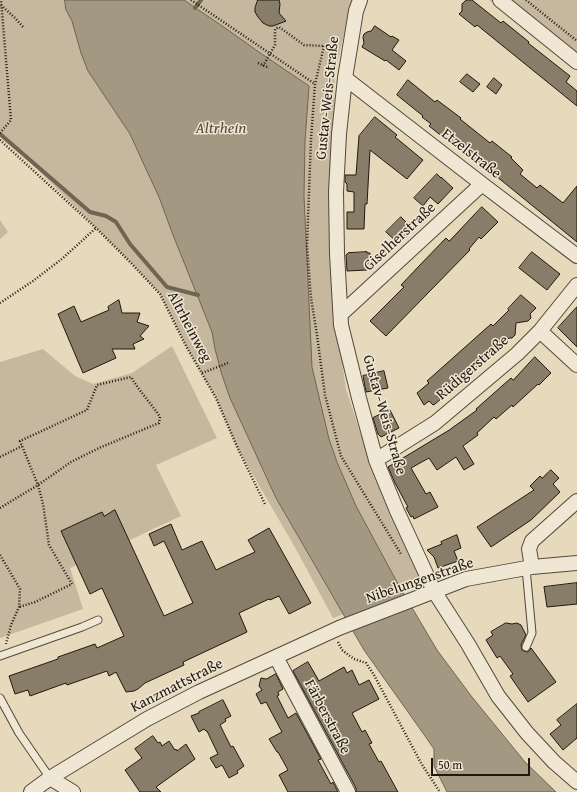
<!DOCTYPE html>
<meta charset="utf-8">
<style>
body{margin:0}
#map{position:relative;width:577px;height:792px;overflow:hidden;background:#e6d9bc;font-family:"Gentium Book Plus",serif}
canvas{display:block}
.scale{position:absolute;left:431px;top:758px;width:99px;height:18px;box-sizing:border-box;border:2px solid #21190f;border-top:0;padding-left:5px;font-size:12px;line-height:14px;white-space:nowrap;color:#21190f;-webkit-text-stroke:3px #efe6d3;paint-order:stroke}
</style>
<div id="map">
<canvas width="577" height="792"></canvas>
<div class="scale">50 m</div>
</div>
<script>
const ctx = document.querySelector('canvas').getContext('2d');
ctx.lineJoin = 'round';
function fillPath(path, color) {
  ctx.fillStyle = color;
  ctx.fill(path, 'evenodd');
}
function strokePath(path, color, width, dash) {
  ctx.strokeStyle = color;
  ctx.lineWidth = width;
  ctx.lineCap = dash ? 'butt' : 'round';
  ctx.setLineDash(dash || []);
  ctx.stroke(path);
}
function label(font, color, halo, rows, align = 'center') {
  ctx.font = font + ' "Gentium Book Plus",serif';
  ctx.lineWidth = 3;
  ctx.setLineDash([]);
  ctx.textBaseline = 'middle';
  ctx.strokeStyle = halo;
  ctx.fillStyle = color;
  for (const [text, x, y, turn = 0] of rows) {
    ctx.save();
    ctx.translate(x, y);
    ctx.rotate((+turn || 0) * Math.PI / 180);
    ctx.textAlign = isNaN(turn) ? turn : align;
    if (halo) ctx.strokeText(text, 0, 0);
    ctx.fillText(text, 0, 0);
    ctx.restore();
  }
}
fillPath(new Path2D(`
 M0 0H353L335 70 331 188 335 313 346 389 366 451 392 513 432 581 333 618 297 551 238 449 216 398 186 346 160 294 131 263 0 132Z
 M489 0H577V68Z
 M0 220 8 232 0 239Z
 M172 346 217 438 156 465 181 516 70 568 83 609 0 638V362L43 349 75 376 93 384 132 373Z`), '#c5b89f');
const water = new Path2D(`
 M65 0H184L228 30 256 50 309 86 305 141 304 196 312 367 329 439 337 462 356 506 398 584 437 650 472 697 525 762 556 792H447L434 766V749L425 736 364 650 276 498 230 398 222 375 215 349 212 332 173 235 159 197 146 169 130 134 88 71 81 53 72 21 66 10Z`);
fillPath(water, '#a39881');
strokePath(water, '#6f6553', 1);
strokePath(new Path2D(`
 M195 8 201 0
 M0 134 90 212 106 216 116 222 130 244 167 287 198 295`), '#6f6553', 4);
const building = new Path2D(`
 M258 0H279L280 4 279 13 286 21 273 26H269L263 23 258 17 255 12V8Z
 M468 0H472L501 23 503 21 529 42 528 43 570 76 566 82 577 91V106L477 25 475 27 459 14 462 11V4L465 1Z
 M375 26 391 37 392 36 399 40 392 50 406 61 399 70 386 60 385 61 362 47 364 43 363 37 364 34 367 32 371 31Z
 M467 74 480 84 473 92 460 82Z
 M494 78 502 85 496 94 487 87Z
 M408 80 435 102 437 100 461 118 460 119 490 143 492 141 512 157 511 158 523 170 520 174 537 188 540 185 563 203 577 186V242L463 149 453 142 452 144 429 126 431 124 422 117 423 116 397 95Z
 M375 117 397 135 395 137 423 160 407 179 370 150 367 204H365L364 229H347V212H354V192L347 191V184L345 182V175H356L359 136Z
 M437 174 441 178V177L453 188 438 204 430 197 423 206 414 198Z
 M482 207 498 222 481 239 479 237 469 249 470 250 386 336 370 321 404 287 401 285 420 265 446 238 449 241Z
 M401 217 413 229 405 238 403 236 397 242 386 232Z
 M367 252V253H370V269H367V270L347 271 346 255 348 253Z
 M532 252 560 274 547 290 519 268Z
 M521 295 536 308 530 314 531 318 528 321 516 323 515 335 512 338H509L488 359 435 404 433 405 429 401 424 405 417 393 429 383 427 381 491 324 493 326 509 310 508 309Z
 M119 300 122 313H140L137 322 149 326 140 336 144 339 133 344 135 349H112L116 358 83 373 58 314 74 306 81 322 109 310 108 307Z
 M577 307V347L558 328Z
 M535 357 551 373 539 385 538 384 513 407 512 405 496 419 494 417 477 433 478 435 463 446 474 464 464 470 456 457 437 470 429 458 411 468 426 494 430 492 438 507 414 519 413 516 411 517 406 508 408 507 395 483 388 467 451 429 452 428 477 410 476 409 511 378 513 380Z
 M384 371 388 388 366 392 363 376Z
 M390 410 399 428 381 437 378 434 373 418Z
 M551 470 559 478 553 484 560 492 531 520 491 547 477 527 534 490 530 486 540 476 542 478Z
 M115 510 164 616 193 603 164 541 154 546 149 534 171 524 182 550 202 541 216 570 255 552 248 540 269 528 311 603 289 614 279 596 270 600 269 599 239 613 247 632 183 662 184 665 145 683 138 689 134 691 126 692 116 672 109 676 107 671 67 685 66 683 30 696 28 690 15 694 9 676 58 659V657L95 644 97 648 124 636 102 588 90 594 61 531 102 512 104 516Z
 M457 535 461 548 454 551 458 561 438 568 434 557 427 550 442 544 441 542Z
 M577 583V604L547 607 544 587Z
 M506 623 512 624 517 623 521 625 526 635 521 645 522 650 524 651 527 652 529 651 531 648 556 682 528 702 510 676 513 674 500 656 497 658 486 640 493 635 491 632Z
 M308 662 319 681 344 667 347 673 352 670 359 685 369 680 379 699 352 713 362 732 365 730 372 743 369 744 379 762 381 761 398 792H356V788L293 671Z
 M276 674 283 689 278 692 279 695 277 696 288 718 296 713 321 759 318 760 331 784 333 782 338 792H288L279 775 288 770 278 752H277L269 739 282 732 266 702 261 704 256 694 262 690 259 686 261 678 266 679Z
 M223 700 231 716 225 719 226 721 220 725 231 747 233 746 244 766 237 771 238 773 229 778 222 765 216 768 210 758 218 754 207 731H206L204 729 199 732 191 716 199 713V712Z
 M577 704V738L563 750 550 734 561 725 557 720Z
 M153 736 158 743 160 742 162 746 169 741 175 750 176 749 177 751 186 744 195 759 156 787 161 792H140L125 770 142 758 135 749Z`);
fillPath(building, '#877d69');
strokePath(building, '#21190f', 1);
const lane = new Path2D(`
 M526 647 532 633 526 568
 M0 656 82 627 98 620
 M0 698 19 733 50 778`);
const street = new Path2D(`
 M360 0 356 11 345 78 339 134 336 192 337 254 341 325 359 398 376 460 397 511 434 591 468 644 498 696 527 733 554 762 577 782
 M500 0 577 62
 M345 78 482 184 577 256
 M341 314 482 184
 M540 331 577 365
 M376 460 435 423 517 354 540 331 577 285
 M532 567 529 549 532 541 577 501
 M276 657 348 792
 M50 778 73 792
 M31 792 50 778 147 719 199 692 339 628 422 596 466 579 532 567 577 563`);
strokePath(lane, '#52493a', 9);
strokePath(street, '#52493a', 16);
strokePath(new Path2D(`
 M191 0 315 84
 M526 0 577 41
 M1 5 15 18 24 28
 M324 46 315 84 311 139 307 246 311 298 317 335 325 395 341 456 401 554
 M258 63 269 68
 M263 66 275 45V29L279 27 304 45 324 46 336 48
 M0 133 11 120 1 0
 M0 140 96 228 131 263 160 294 186 346 216 398 238 449 265 504
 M0 303 33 281 63 258 96 228
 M202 373 228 363
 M0 457 22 446
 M0 508 38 485 71 462 99 448 159 423 160 417C151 403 139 391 131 377L97 385 87 410 20 441 38 485 43 504 49 545 72 584 35 602 19 607
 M0 555 20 589 19 607 11 625 6 644
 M338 642 342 650 354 659 366 663 374 675 421 763 440 792`), '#21190f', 2.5, [1, 2]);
strokePath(lane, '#efe6d3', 7);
strokePath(street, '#efe6d3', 14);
label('15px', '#21190f', '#efe6d3', [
 ["Gustav-Weis-Straße",328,98,-84],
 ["Etzelstraße",471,154,38],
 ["Giselherstraße",400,237,-43],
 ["Altrheinweg",189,327,62],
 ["Rüdigerstraße",473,368,-41],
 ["Gustav-Weis-Straße",384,415,74],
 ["Nibelungenstraße",420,581,-19],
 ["Kanzmattstraße",177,686,-27],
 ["Färberstraße",327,717,62]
]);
label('italic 16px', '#554c3d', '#efe6d3', [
 ["Altrhein",221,129]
]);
</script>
